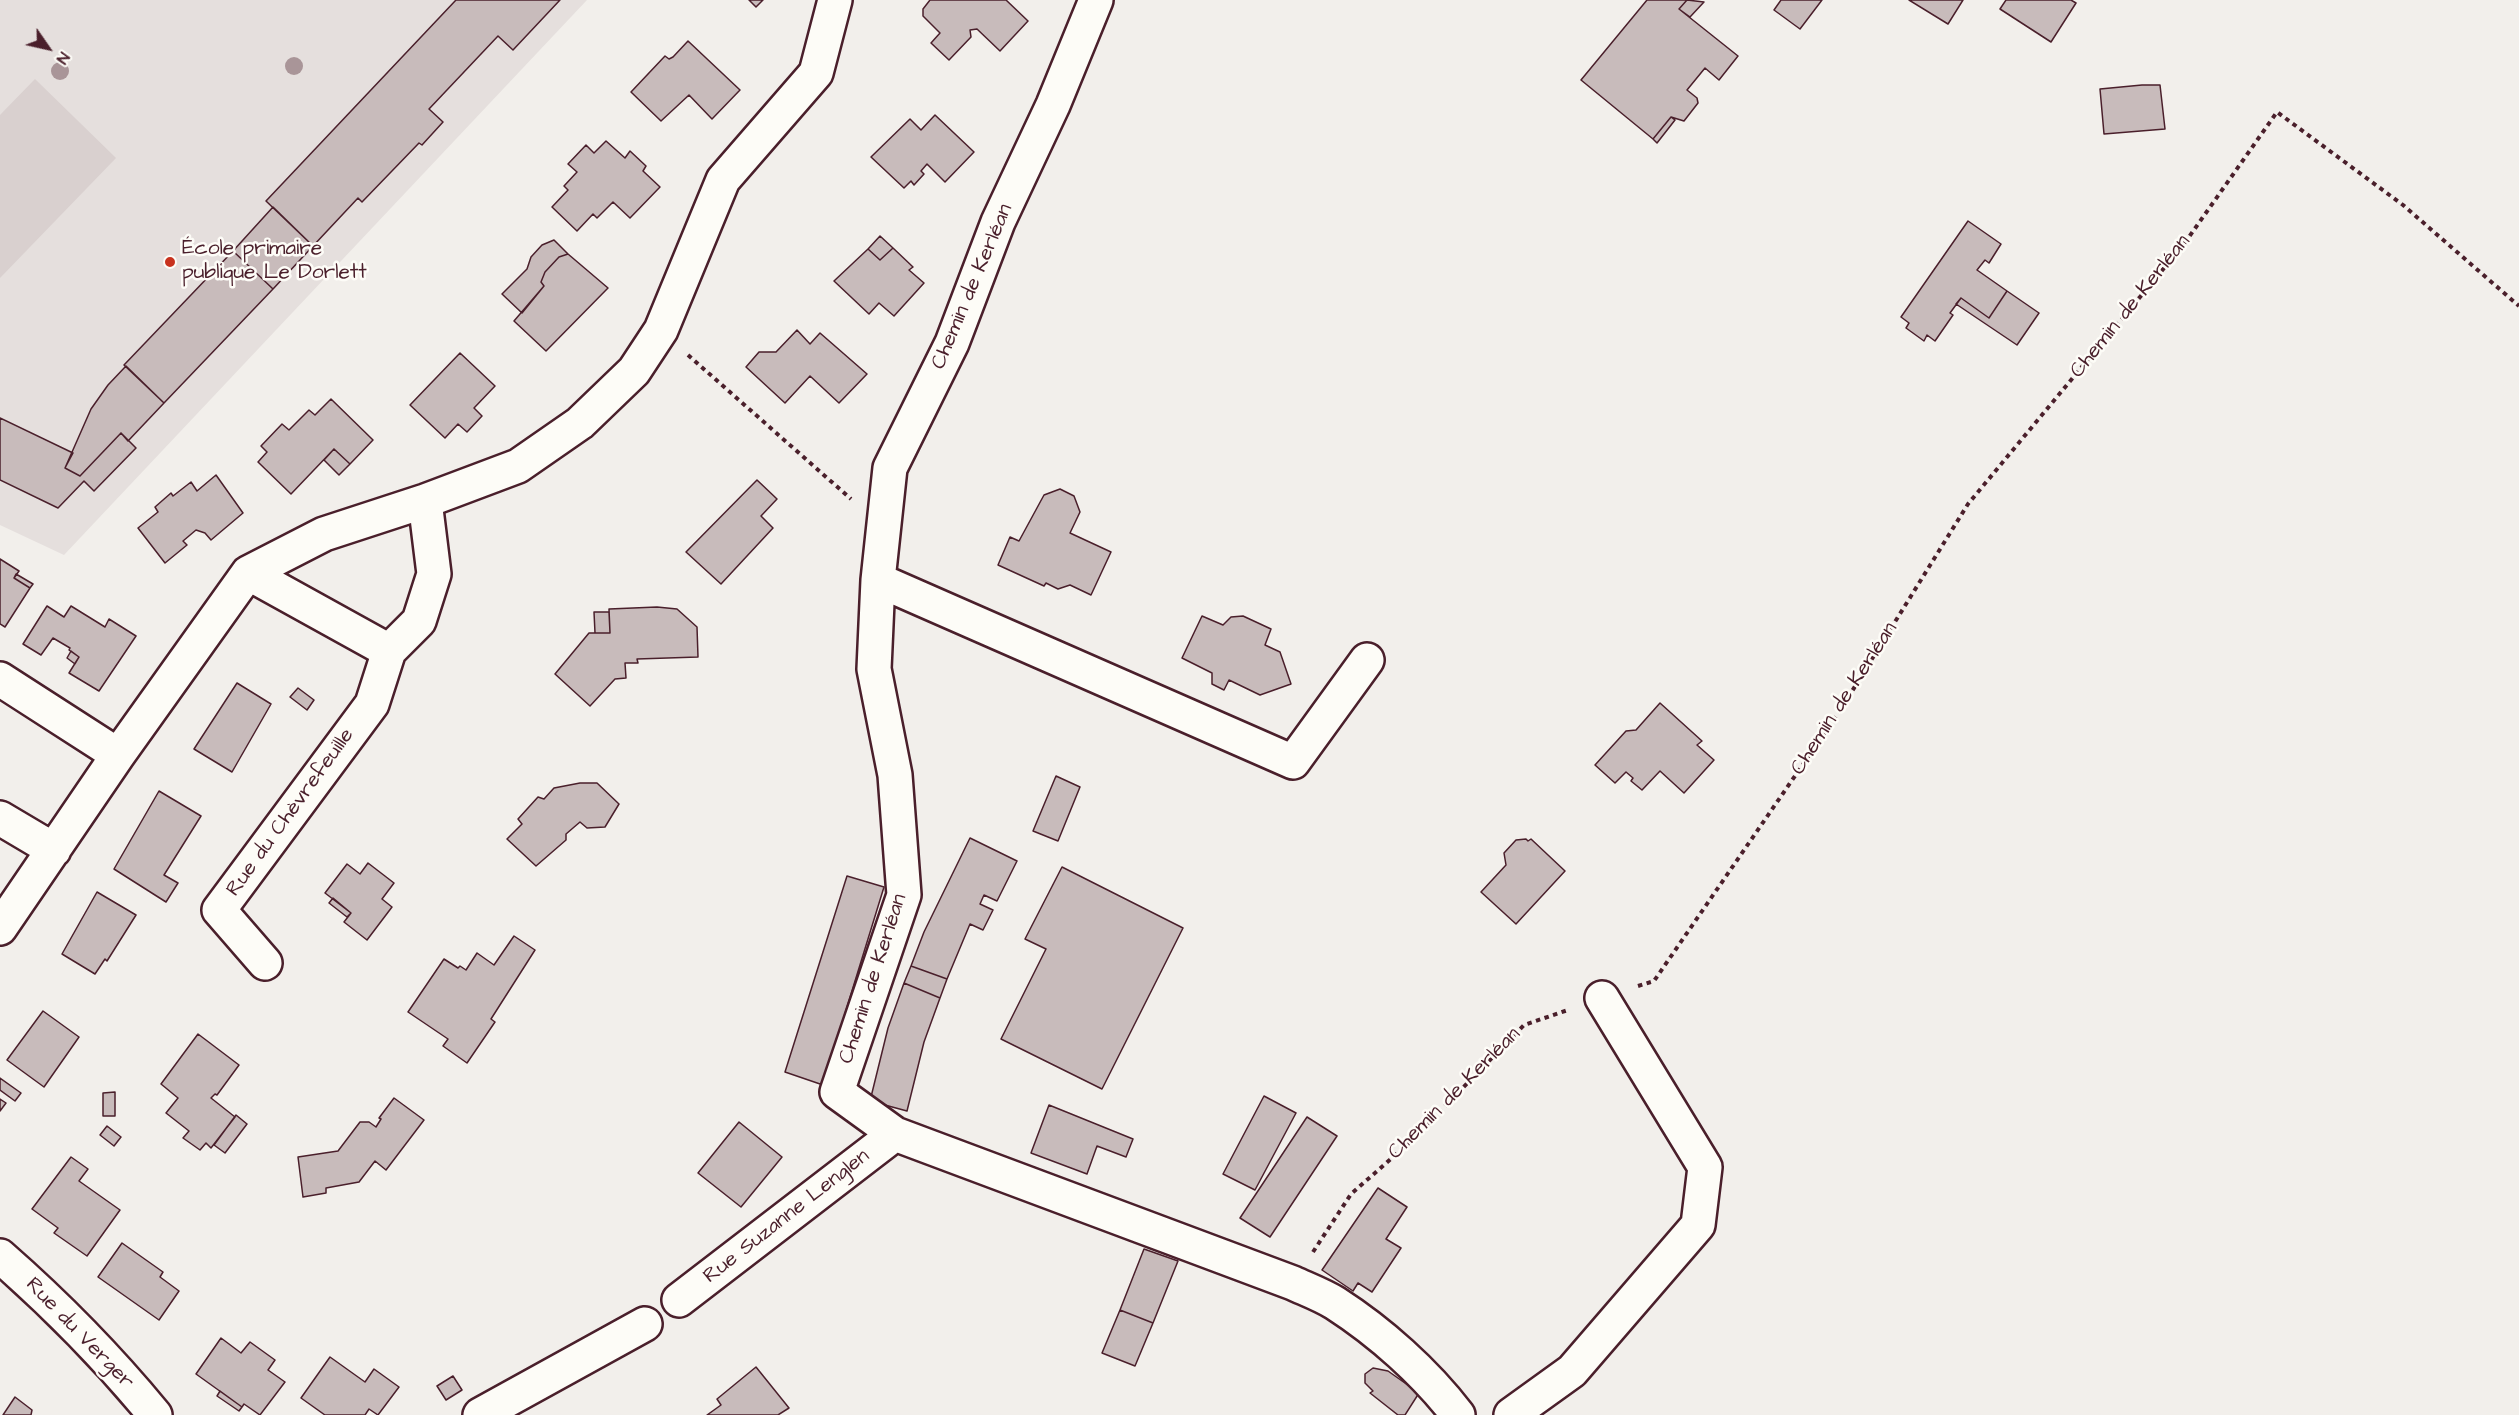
<!DOCTYPE html>
<meta charset="utf-8">
<style>
body{margin:0}
#map{position:relative;width:2519px;height:1415px;overflow:hidden;background:#f2efeb;font-family:"Architects Daughter",sans-serif}
canvas{display:block}
.north{position:absolute;left:18px;top:18px;width:60px;height:60px;-webkit-text-stroke:4px #fdfcf7;paint-order:stroke;rotate:124deg;font-size:16px;font-weight:700;line-height:24px;text-align:center;color:#4a1f2b}
.north::after{content:'';display:block;margin:auto;width:21px;height:27px;background:#4a1f2b;clip-path:polygon(50% 0,100% 100%,50% 72%,0 100%)}
</style>
<div id="map">
<canvas width="2519" height="1415"></canvas>
<div class="north">N</div>
</div>
<script>
const ctx = document.querySelector('canvas').getContext('2d');
ctx.lineJoin = 'round';
function fillPath(path, color) {
  ctx.fillStyle = color;
  ctx.fill(path, 'evenodd');
}
function strokePath(path, color, width, dash) {
  ctx.strokeStyle = color;
  ctx.lineWidth = width;
  ctx.lineCap = dash ? 'butt' : 'round';
  ctx.setLineDash(dash || []);
  ctx.stroke(path);
}
function label(font, color, halo, rows, align = 'center') {
  ctx.font = font + ' "Architects Daughter",sans-serif';
  ctx.lineWidth = 5;
  ctx.setLineDash([]);
  ctx.textBaseline = 'middle';
  ctx.strokeStyle = halo;
  ctx.fillStyle = color;
  for (const [text, x, y, turn = 0] of rows) {
    ctx.save();
    ctx.translate(x, y);
    ctx.rotate((+turn || 0) * Math.PI / 180);
    ctx.textAlign = isNaN(turn) ? turn : align;
    if (halo) ctx.strokeText(text, 0, 0);
    ctx.fillText(text, 0, 0);
    ctx.restore();
  }
}
fillPath(new Path2D(`
 M0 0H587L64 555 0 525Z`), '#e5dfdd');
fillPath(new Path2D(`
 M35 79 116 158 0 278V115Z`), '#d9d0cf');
const building = new Path2D(`
 M456 0H560L513 50 498 36 429 109 443 122 422 145 419 143 362 202 358 198 313 246 266 201Z
 M749 0H763L756 7Z
 M930 0H1006L1028 21 1000 51 977 29 970 30 971 37 949 60 931 43 940 33 923 16V9Z
 M1647 0H1687L1679 9 1738 56 1719 80 1705 68 1687 90 1697 98 1698 103 1684 121 1671 117 1653 139 1581 80Z
 M1687 0 1704 2 1690 17 1679 9Z
 M1781 0H1822L1800 29 1774 10Z
 M1909 0H1963L1948 24Z
 M2006 0H2071L2076 3 2051 42 2000 9Z
 M688 41 740 90 712 119 689 95 661 121 631 92 665 56 669 59 673 57Z
 M2142 85H2160L2165 129 2104 134 2100 89Z
 M935 115 974 152 945 182 927 164 921 171 924 174 914 185 911 181 904 188 871 157 910 119 921 130Z
 M1671 117 1675 120 1657 143 1653 139Z
 M606 141 625 158 630 151 646 166 643 171 660 187 630 218 613 202 597 218 593 214 577 231 552 207 568 190 564 186 577 172 568 164 586 145 594 153Z
 M273 207 313 246 273 289 233 251Z
 M1968 221 2001 244 1989 263 1985 260 1977 270 2007 291 1989 318 1961 298 1950 313 1953 315 1935 341 1927 335 1924 341 1906 328 1909 323 1901 317Z
 M880 236 893 248 880 260 868 249Z
 M554 240 568 254 559 257 545 272 541 282 544 286 522 313 502 294 527 269 531 257 542 245Z
 M893 248 913 267 909 270 924 283 894 316 879 303 869 314 834 281 868 249 880 260Z
 M233 251 273 289 164 403 124 365Z
 M568 254 608 288 546 351 514 321 544 286 541 282 545 272 559 257Z
 M2007 291 2039 313 2017 345 1956 304 1961 298 1989 318Z
 M797 330 810 344 820 333 867 374 839 403 810 376 785 403 746 367 759 352H776Z
 M460 353 495 386 474 408 482 416 467 432 458 424 445 438 410 405Z
 M126 366 164 403 128 441 121 433 80 476 65 468 91 409 108 385Z
 M331 399 373 440 350 464 334 449 291 494 258 462 267 452 261 446 282 424 289 430 309 410 315 415Z
 M0 418 73 453 65 468 80 476 121 433 136 448 94 491 84 481 58 508 0 480Z
 M334 449 350 464 339 475 324 460Z
 M216 475 243 513 211 540 205 533 196 530 183 541 187 545 165 563 138 528 158 512 155 507 171 493 173 496 191 482 197 491Z
 M757 480 777 499 761 516 773 528 721 584 686 552Z
 M1060 489 1074 496 1080 512 1070 533 1111 552 1091 595 1070 585 1058 589 1046 583 1044 586 998 565 1010 537 1019 541 1044 495Z
 M0 559 19 571 14 578 30 588 5 627 0 624Z
 M16 574 33 584 30 588 14 578Z
 M47 606 64 617 71 606 105 627 109 619 136 636 99 691 69 673 79 657 69 650 70 648 53 638 41 655 23 644Z
 M657 607 677 609 697 627 698 657 637 659 638 663H625L626 678 615 679 590 706 555 674 589 633H610L609 609Z
 M594 612H609L610 633H595Z
 M1202 616 1223 625 1231 617 1243 616 1271 629 1265 645 1280 652 1291 684 1260 695 1229 680 1224 690 1212 684V673L1182 658Z
 M71 651 79 657 75 664 67 658Z
 M237 683 271 704 232 772 194 749Z
 M298 688 314 700 307 710 290 697Z
 M1660 703 1702 741 1697 745 1714 760 1684 793 1660 771 1642 790 1631 781 1633 778 1626 772 1615 783 1595 765 1626 731 1636 730Z
 M1056 776 1080 787 1058 841 1033 831Z
 M580 783H597L619 804 605 827 587 828 580 822 566 834V840L536 866 507 839 522 824 518 819 538 797 544 799 554 788Z
 M159 791 201 816 164 875 178 883 166 902 114 869Z
 M970 838 1017 861 997 901 984 895 980 904 993 910 983 930 970 924 947 979 911 966 924 932Z
 M1526 839 1528 841 1531 839 1565 871 1516 924 1481 892 1506 865 1504 853 1516 840Z
 M368 863 394 883 382 899 392 907 367 940 344 922 351 913 325 893 347 864 360 874Z
 M1062 867 1183 928 1102 1089 1001 1039 1046 949 1025 939Z
 M847 876 884 887 823 1085 785 1072Z
 M97 892 136 915 107 961 105 959 95 974 62 954Z
 M333 898 351 913 347 917 329 903Z
 M514 936 535 950 491 1019 495 1022 467 1063 443 1046 448 1039 408 1012 444 959 458 968 460 966 466 970 477 953 494 965Z
 M911 966 947 979 940 998 904 983Z
 M904 983 940 998 924 1042 907 1111 870 1101 888 1028Z
 M43 1011 79 1037 44 1087 7 1060Z
 M198 1034 239 1065 217 1095 215 1094 211 1098 235 1117 211 1148 206 1143 200 1150 183 1138 189 1131 166 1113 178 1098 161 1084Z
 M0 1078 21 1093 15 1101 0 1090Z
 M115 1092V1116H103V1093Z
 M1264 1096 1296 1113 1255 1190 1223 1174Z
 M394 1098 424 1120 386 1170 375 1161 359 1182 326 1188V1193L303 1197 298 1157 338 1151 360 1122H369L376 1127 381 1119 379 1118Z
 M0 1099 6 1103 0 1111Z
 M1049 1105 1133 1139 1126 1157 1097 1146 1087 1174 1031 1153Z
 M236 1115 247 1124 225 1153 214 1145Z
 M1307 1117 1337 1136 1270 1237 1240 1218Z
 M739 1122 782 1157 741 1207 698 1173Z
 M107 1126 121 1137 114 1146 100 1135Z
 M71 1157 88 1169 79 1181 120 1210 87 1256 54 1233 58 1228 32 1209Z
 M1378 1188 1407 1207 1386 1239 1401 1248 1372 1292 1358 1283 1353 1291 1322 1270Z
 M122 1243 163 1272 160 1277 179 1291 159 1320 98 1277Z
 M1144 1249 1178 1261 1153 1323 1120 1310Z
 M1120 1310 1153 1323 1135 1366 1102 1353Z
 M221 1338 241 1353 250 1342 275 1360 268 1370 285 1382 260 1415 244 1404 242 1407 196 1374Z
 M330 1357 365 1382 374 1369 399 1387 378 1415 369 1409 365 1415H325L301 1398Z
 M756 1367 789 1408 778 1415H707L721 1405 717 1399Z
 M1373 1368 1388 1371 1419 1393 1405 1415H1398L1370 1393 1373 1391 1365 1383V1374Z
 M453 1376 462 1390 446 1400 437 1386Z
 M220 1391 242 1407 239 1411 217 1396Z
 M15 1397 32 1410 31 1415H3Z`);
fillPath(building, '#c8bbbb');
strokePath(building, '#4a1f2b', 1.5);
const street = new Path2D(`
 M1096 0 1053 105 998 222 952 343 890 468 878 580 874 669 895 775 904 895 837 1092 895 1134 1293 1283C1306 1289 1322 1295 1335 1303 1380 1332 1425 1372 1458 1415
 M248 573 389 651
 M878 580 1293 762 1367 660
 M0 679 118 755
 M0 818 54 850
 M0 928 118 755 248 573 324 534 425 501 518 466 580 423 634 371 661 330 723 180 816 73 835 0
 M265 963 219 910 372 704 389 651 419 621 434 574 425 501
 M0 1256C56 1305 108 1358 155 1415
 M679 1300 895 1134
 M480 1415 645 1324
 M1511 1415 1572 1371 1698 1225 1705 1167 1602 998`);
strokePath(street, '#4a1f2b', 38);
strokePath(new Path2D(`
 M688 355 851 499
 M1638 986 1654 981 1841 709 1968 504 2184 244 2277 112 2403 205 2519 306
 M1313 1252 1351 1194 1409 1143 1524 1025 1568 1010`), '#4a1f2b', 4, [4.5, 4.5]);
strokePath(street, '#fdfcf7', 33);
ctx.fillStyle = '#a99598';
for (const [x, y] of [
 [294,66],
 [60,71]
]) {
  ctx.beginPath();
  ctx.arc(x, y, 9, 0, 2 * Math.PI);
  ctx.fill();
}
for (const [x, y, r, color] of [
 [170,262,6,"#c8321e"]
]) {
  const dot = new Path2D();
  dot.arc(x, y, r, 0, 2 * Math.PI);
  ctx.fillStyle = color;
  ctx.fill(dot);
  strokePath(dot, '#fdfcf7', 2);
}
label('21px', '#4a1f2b', '#fdfcf7', [
 ["École primaire",182,250],
 ["publique Le Dorlett",182,274]
], 'left');
label('21px', '#4a1f2b', '#fdfcf7', [
 ["Chemin de Kerléan",973,287,-67],
 ["Chemin de Kerléan",2131,307,-51],
 ["Chemin de Kerléan",1845,699,-57],
 ["Rue du Chèvrefeuille",291,813,-54],
 ["Chemin de Kerléan",874,979,-72],
 ["Chemin de Kerléan",1455,1094,-45],
 ["Rue Suzanne Lenglen",787,1217,-38],
 ["Rue du Verger",79,1334,46]
]);
</script>
